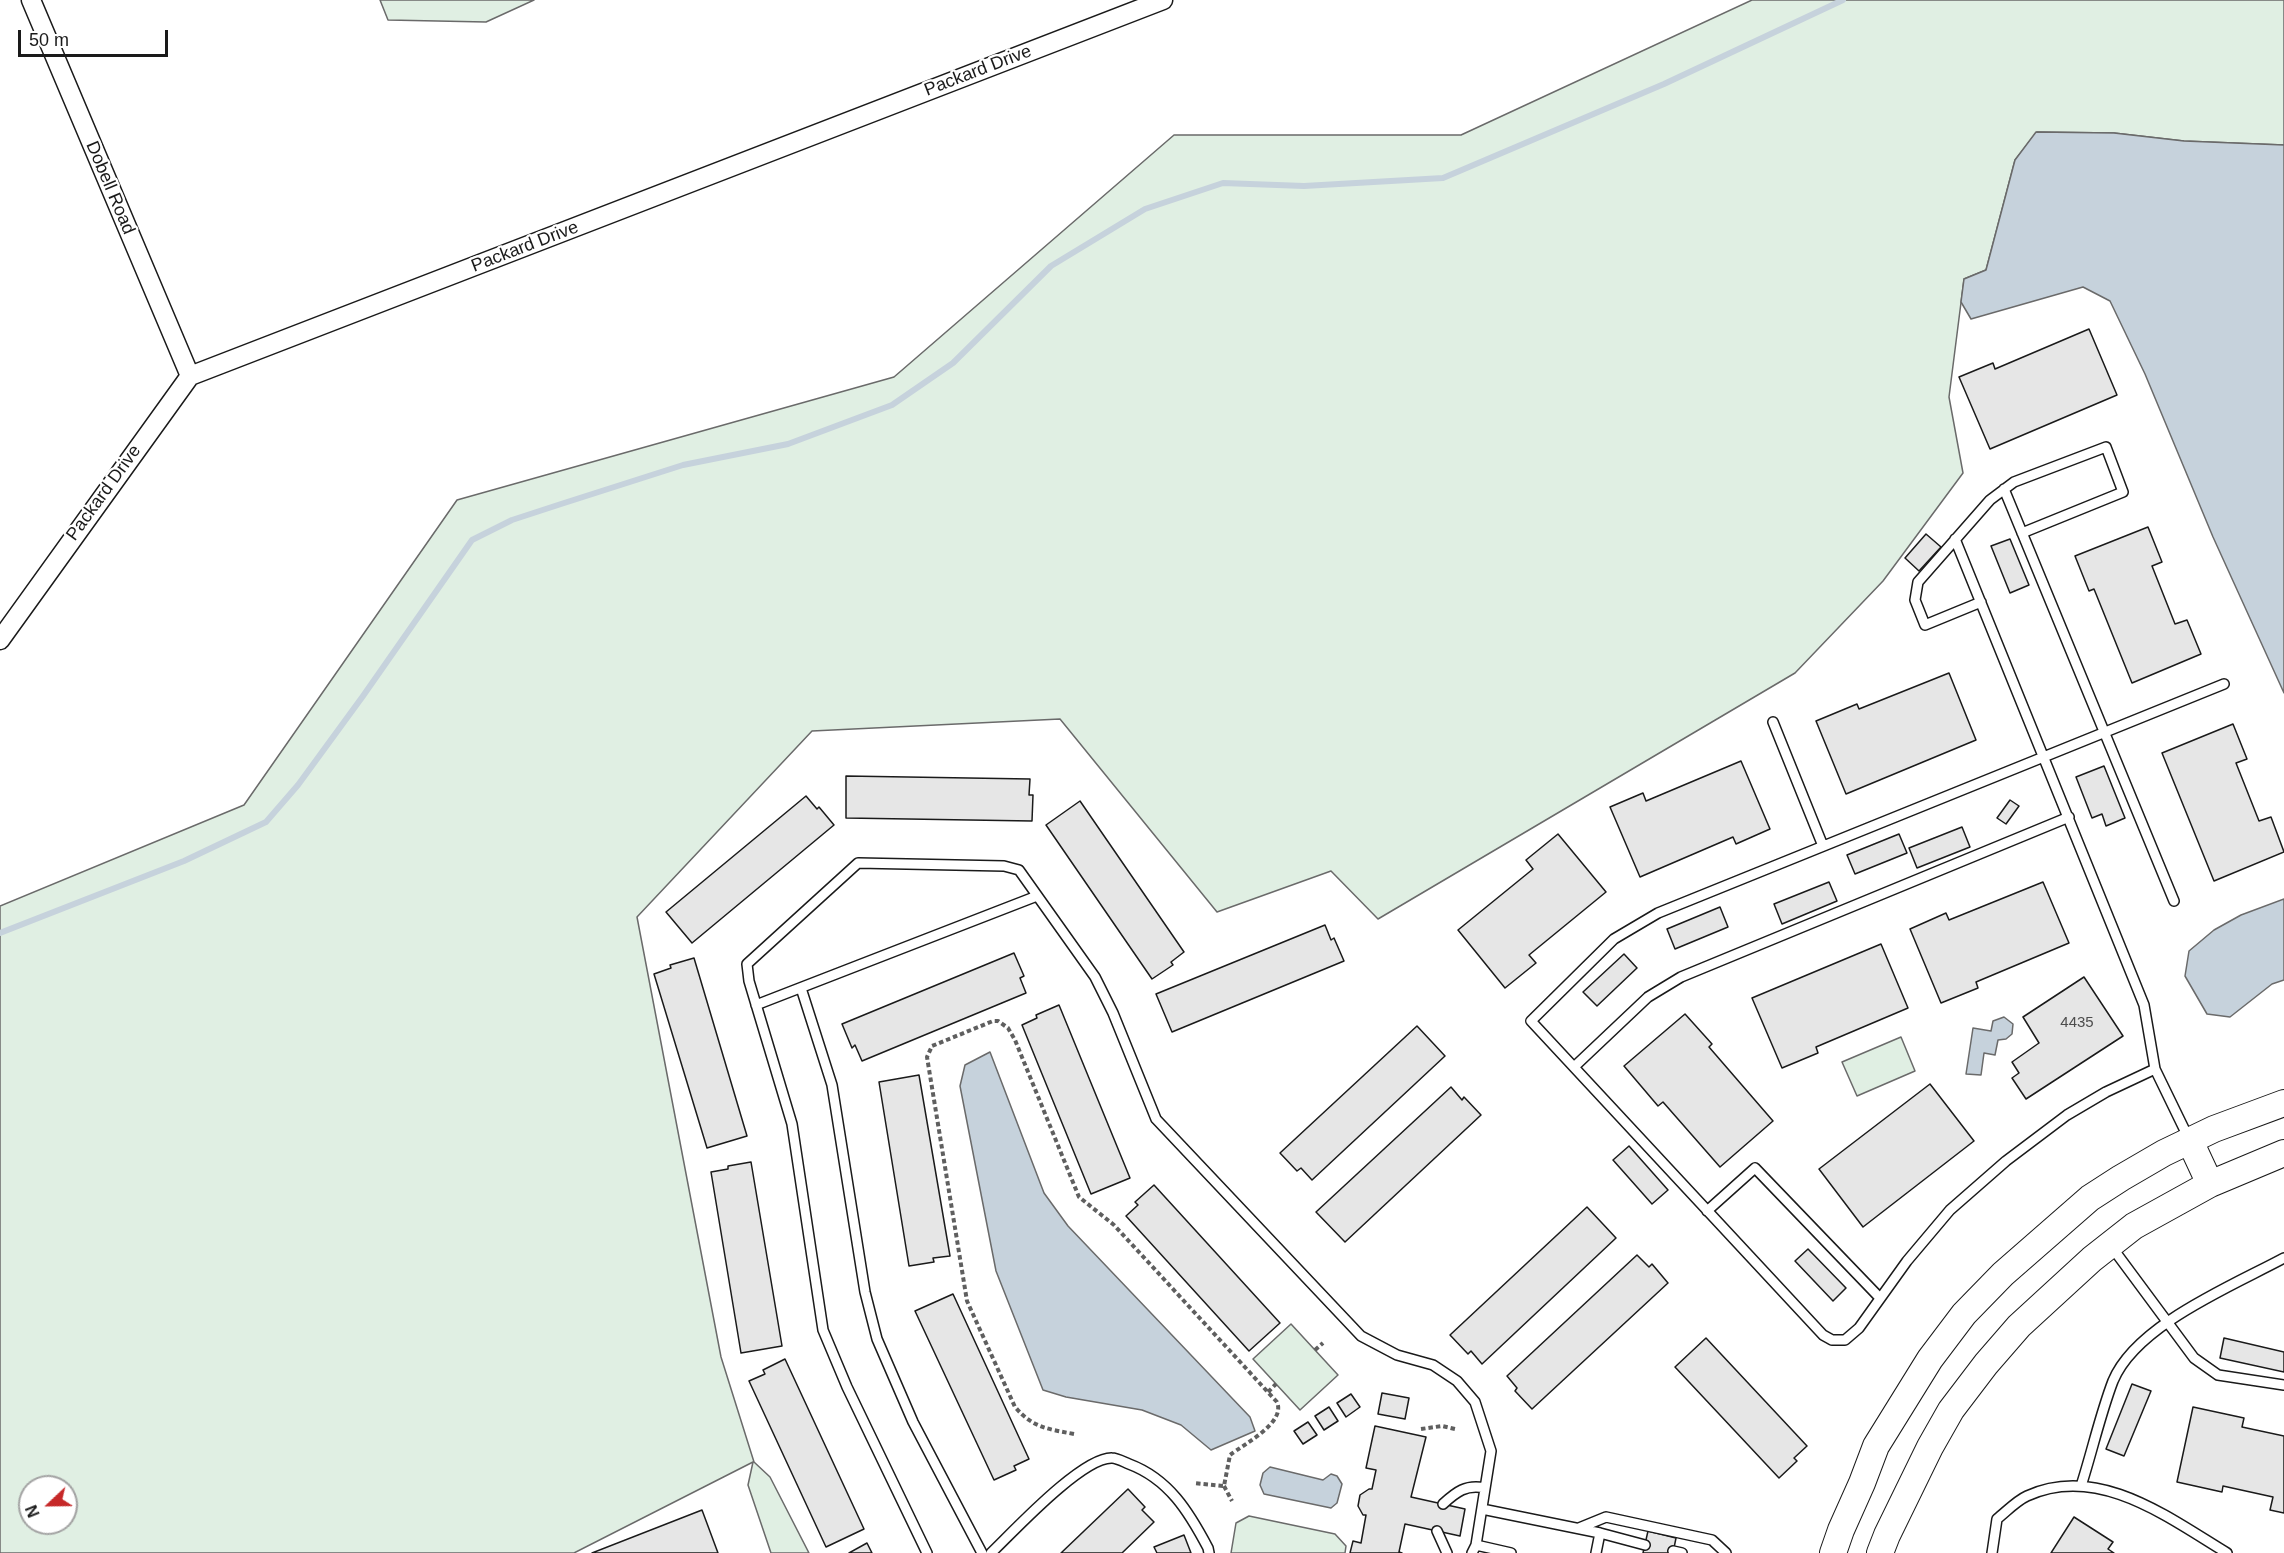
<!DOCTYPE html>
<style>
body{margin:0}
#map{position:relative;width:2284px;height:1553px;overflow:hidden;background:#fff;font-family:Arial,sans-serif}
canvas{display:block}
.north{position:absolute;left:18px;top:1475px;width:60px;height:60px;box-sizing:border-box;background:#fff;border:2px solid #a3a3a3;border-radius:50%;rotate:248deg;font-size:16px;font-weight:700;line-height:24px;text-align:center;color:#1a1a1a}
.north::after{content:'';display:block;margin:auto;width:21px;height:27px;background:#c62828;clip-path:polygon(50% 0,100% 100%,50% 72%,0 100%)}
.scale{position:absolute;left:18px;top:30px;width:150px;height:27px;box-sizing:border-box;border:3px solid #1a1a1a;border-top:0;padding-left:8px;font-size:18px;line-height:21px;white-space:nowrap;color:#1a1a1a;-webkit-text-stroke:4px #fff;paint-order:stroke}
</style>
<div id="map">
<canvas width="2284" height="1553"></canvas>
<div class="north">N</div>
<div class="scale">50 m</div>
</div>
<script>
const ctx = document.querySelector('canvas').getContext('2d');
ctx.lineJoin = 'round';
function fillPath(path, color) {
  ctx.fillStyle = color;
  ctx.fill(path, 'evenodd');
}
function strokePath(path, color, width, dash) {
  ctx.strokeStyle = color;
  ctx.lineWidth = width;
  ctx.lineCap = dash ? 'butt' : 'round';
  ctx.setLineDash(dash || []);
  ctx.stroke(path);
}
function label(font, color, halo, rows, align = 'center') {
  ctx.font = font + ' Arial,sans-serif';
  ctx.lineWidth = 4.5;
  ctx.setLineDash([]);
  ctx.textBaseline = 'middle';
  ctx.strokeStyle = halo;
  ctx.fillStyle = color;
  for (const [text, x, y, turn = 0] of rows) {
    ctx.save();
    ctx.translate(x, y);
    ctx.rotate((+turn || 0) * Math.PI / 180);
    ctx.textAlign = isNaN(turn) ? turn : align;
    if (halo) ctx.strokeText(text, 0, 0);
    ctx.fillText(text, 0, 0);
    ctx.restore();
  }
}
const green = new Path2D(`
 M380 0H534L486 22 388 20Z
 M1752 0H2284V145L2184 141 2114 133 2037 132 2015 160 1986 270 1964 279 1949 397 1963 473 1883 581 1795 673 1378 919 1331 871 1217 912 1060 719 812 731 637 917 721 1357 754 1462 770 1477 809 1553H771L748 1485 753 1462 574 1553H0V906L244 805 457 500 894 377 1174 135H1461ZM30 1487H66V1523H30Z
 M1901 1037 1915 1071 1857 1096 1842 1062Z
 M1291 1324 1338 1375 1300 1410 1253 1359Z
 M1249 1516 1335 1534 1346 1546 1345 1553H1231L1236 1523Z`);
fillPath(green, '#e0efe3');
strokePath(green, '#6a6a6a', 1.5);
const water = new Path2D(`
 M2036 132 2114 133 2184 141 2284 145V693L2213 537 2145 374 2110 301 2083 287 1971 319 1961 302 1964 279 1986 270 2015 160Z
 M2284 899V980L2272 984 2230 1017 2207 1014 2185 976 2189 951 2214 930 2241 915Z
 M2004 1017 2013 1024 2012 1034 2006 1039 1998 1040 1995 1055 1984 1053 1981 1075 1966 1074 1973 1028 1991 1031 1993 1021Z
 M990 1052 1044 1193 1068 1226 1250 1417 1255 1431 1211 1450 1181 1425 1142 1410 1066 1397 1043 1390 996 1271 960 1086 965 1065Z
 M1270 1467 1323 1480 1331 1474 1337 1476 1342 1484 1337 1503 1331 1508 1264 1494 1260 1485 1263 1473Z`);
fillPath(water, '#c6d2dc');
strokePath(water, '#6a6a6a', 1.5);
strokePath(new Path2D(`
 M0 933 184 861 266 822 298 785 363 696 472 540 512 520 561 504 683 465 788 444 892 405 953 363 1051 266 1145 209 1223 183 1304 186 1443 178 1664 84 1843 0`), '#c6d2dc', 6);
const building = new Path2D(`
 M2089 329 2117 395 1990 449 1959 377 1993 363 1995 369Z
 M2148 527 2162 562 2152 566 2175 624 2187 620 2201 654 2132 683 2094 589 2089 591 2075 556Z
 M1926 534 1941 547 1919 571 1905 558Z
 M2010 539 2029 585 2010 593 1991 546Z
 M1949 673 1976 740 1846 794 1816 721 1857 704 1859 709Z
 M2233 724 2247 759 2236 763 2259 821 2271 817 2284 852 2214 881 2162 753Z
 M1741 761 1770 829 1736 844 1733 837 1640 877 1610 807 1643 793 1646 801Z
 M2104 766 2125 818 2106 826 2102 814 2092 818 2076 777Z
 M846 776 1030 779 1029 795H1033L1032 821 846 818Z
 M806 796 817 809 819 807 834 825 692 943 666 912Z
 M2010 800 2019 806 2006 824 1997 818Z
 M1080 801 1184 952 1171 962 1173 965 1152 979 1046 825Z
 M1962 827 1970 847 1917 868 1909 848Z
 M1558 834 1606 892 1529 955 1536 963 1505 988 1458 930 1533 869 1526 860Z
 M1899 834 1907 853 1855 874 1847 855Z
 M1829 882 1837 901 1782 924 1774 904Z
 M2043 882 2069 943 1976 982 1978 988 1941 1003 1910 929 1946 913 1949 920Z
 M1720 907 1728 927 1675 949 1667 929Z
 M1325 925 1331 940 1334 938 1344 961 1172 1032 1156 994Z
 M1881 944 1908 1008 1816 1047 1818 1053 1782 1068 1752 998Z
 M1014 953 1024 976 1020 978 1026 993 862 1061 855 1045 852 1048 842 1024Z
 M1624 954 1637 968 1597 1006 1583 992Z
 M694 958 747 1136 707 1148 654 974 671 968 670 965Z
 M2084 977 2123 1036 2026 1099 2012 1078 2019 1073 2012 1062 2039 1043 2023 1017Z
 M1059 1005 1130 1178 1091 1194 1022 1025 1037 1018 1036 1015Z
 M1685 1014 1712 1044 1709 1047 1773 1121 1720 1167 1663 1102 1658 1106 1624 1066Z
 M1417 1026 1445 1056 1312 1180 1301 1168 1297 1171 1280 1153Z
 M919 1075 950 1256 933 1258 934 1262 909 1266 879 1082Z
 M1930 1084 1974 1141 1863 1227 1819 1169Z
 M1451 1087 1462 1100 1464 1097 1481 1115 1345 1242 1316 1212Z
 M1629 1146 1668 1190 1652 1204 1613 1160Z
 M751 1162 782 1346 741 1353 711 1172 728 1169V1166Z
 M1154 1185 1280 1323 1249 1351 1126 1216 1138 1205 1135 1202Z
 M1587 1207 1616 1238 1482 1364 1471 1351 1468 1354 1450 1335Z
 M1808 1249 1846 1288 1833 1301 1795 1261Z
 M1637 1255 1649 1267 1652 1264 1668 1283 1532 1409 1515 1391 1517 1388 1507 1376Z
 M953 1294 1029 1459 1014 1466 1016 1470 994 1480 915 1311Z
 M1706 1338 1807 1446 1794 1458 1797 1461 1779 1478 1675 1367Z
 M2224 1338 2284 1352V1372L2220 1358Z
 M785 1359 864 1529 826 1547 749 1381 765 1374 763 1370Z
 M2132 1384 2151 1391 2124 1456 2106 1449Z
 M1382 1393 1409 1398 1405 1419 1378 1414Z
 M1351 1394 1360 1407 1346 1417 1337 1403Z
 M1329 1407 1338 1421 1324 1430 1315 1416Z
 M2193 1407 2244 1418 2242 1427 2284 1436V1513L2270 1510 2273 1497 2223 1486 2222 1492 2177 1482Z
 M1308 1422 1317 1435 1303 1444 1294 1431Z
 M1375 1426 1426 1437 1411 1497 1465 1509 1460 1536 1405 1524 1399 1552 1402 1553H1350L1353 1541 1361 1543 1366 1515H1363L1358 1506 1360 1495 1369 1489H1372L1376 1470 1366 1468Z
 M1128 1489 1145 1507 1142 1510 1154 1522 1122 1553H1061Z
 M702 1510 718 1553H592Z
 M2074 1517 2113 1542 2108 1549 2114 1553H2051Z
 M1648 1531 1676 1538 1673 1553H1643Z
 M1184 1535 1191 1553H1157L1154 1547Z
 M867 1543 872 1553H849Z`);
fillPath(building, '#e6e6e6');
strokePath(building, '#1a1a1a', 1.5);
const lane = new Path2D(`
 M2004 489 2174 901
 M1955 539 2144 1005 2155 1069 2189 1139
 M1981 602 1925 625 1915 600 1918 582 1990 500 2014 482 2106 447 2123 492 2022 533
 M1773 722 1823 846
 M801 988 832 1085 865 1292 877 1339 913 1422 982 1553
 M756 1005 1037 896
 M1574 1067 1648 997 1681 977 2069 817
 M2155 1069 2106 1092 2067 1115 2006 1161 1950 1210 1907 1261 1859 1328 1845 1340H1832L1823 1335 1531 1021 1614 939 1658 913 2224 684
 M1707 1211 1755 1168 1880 1298
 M2111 1246 2194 1358 2218 1375 2284 1385
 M2081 1486C2092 1452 2100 1415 2113 1381 2136 1325 2232 1286 2284 1258
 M1443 1504C1456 1492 1466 1484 1485 1488
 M1482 1509 1600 1533 1645 1545
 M1579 1528 1606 1517 1712 1540 1726 1553
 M1437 1531 1447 1553
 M1476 1545 1511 1553
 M1673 1551 1682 1553
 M927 1553 847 1387 823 1330 792 1124 749 981 747 964 858 863 1004 866 1019 870 1095 977 1113 1013 1156 1119 1361 1336 1397 1355 1433 1365 1457 1381 1475 1402 1491 1451 1476 1545 1472 1553
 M991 1553C1013 1532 1082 1457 1112 1458 1117 1458 1124 1462 1129 1464 1169 1479 1189 1512 1208 1548L1209 1553
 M1596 1553 1600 1533
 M1992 1553 1997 1519C2006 1512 2016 1501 2027 1496 2098 1463 2169 1518 2227 1553`);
const street = new Path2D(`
 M31 0 190 376
 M0 640 190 376 1163 0`);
const secondary = new Path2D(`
 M2190 1141 2210 1184
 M1833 1553 1841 1530 1862 1483 1876 1446 1930 1359 1964 1314 2003 1274 2090 1198 2121 1178 2164 1153 2214 1129 2284 1103
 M1880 1553 1887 1535 1930 1447 1951 1410 1986 1364 2019 1326 2092 1259 2134 1226 2210 1184 2284 1153`);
strokePath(lane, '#1a1a1a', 12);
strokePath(street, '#1a1a1a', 21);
strokePath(secondary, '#1a1a1a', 28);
strokePath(new Path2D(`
 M1315 1350 1323 1343
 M1268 1392 1276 1384
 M1421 1429 1442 1426 1455 1429
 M1074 1434C1048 1429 1033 1428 1015 1407L967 1301 927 1057 932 1046 993 1021H998L1008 1028 1015 1040 1079 1197 1114 1225 1277 1402C1286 1423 1244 1444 1230 1455L1224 1486 1194 1483
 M1224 1486 1232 1501`), '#5f5f5f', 4, [4.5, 3]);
strokePath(lane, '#fff', 9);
strokePath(street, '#fff', 18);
strokePath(secondary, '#fff', 26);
label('15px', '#4d4d4d', null, [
 ["4435",2077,1023]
]);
label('18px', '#1a1a1a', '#fff', [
 ["Packard Drive",978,71,-21],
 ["Dobell Road",110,188,67],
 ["Packard Drive",525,247,-21],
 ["Packard Drive",104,493,-54]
]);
</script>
